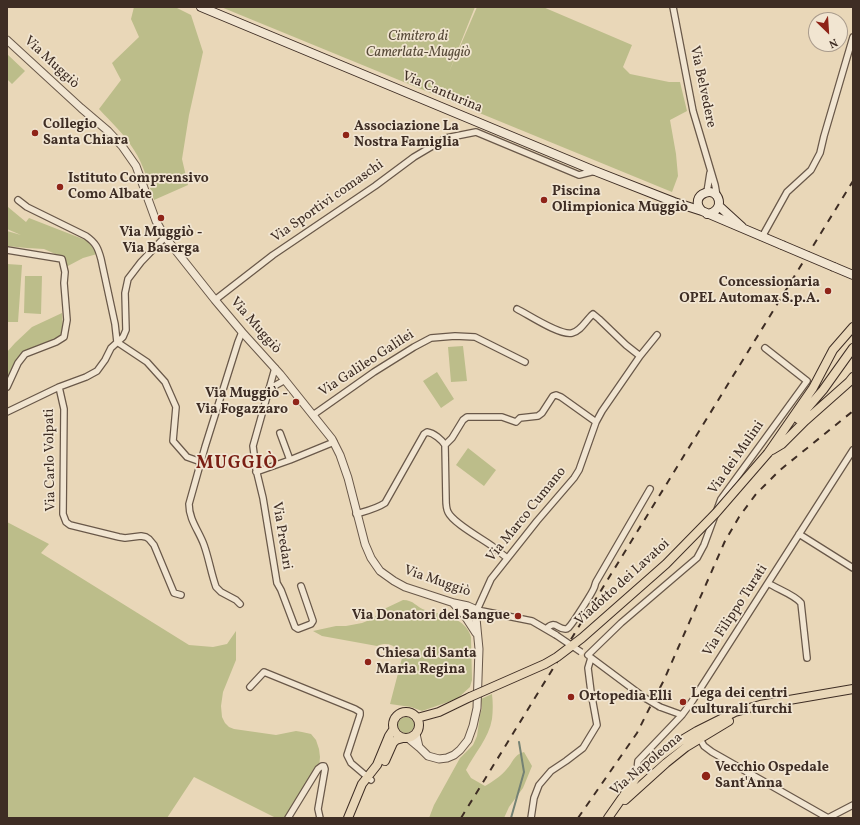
<!DOCTYPE html>
<meta charset="utf-8">
<style>
body{margin:0}
#map{position:relative;width:860px;height:825px;overflow:hidden;background:#e9d7b8;font-family:Vollkorn,serif}
canvas{display:block}
.frame{position:absolute;inset:0;border:8px solid #3e2d24;pointer-events:none}
.north{position:absolute;left:808px;top:12px;width:40px;height:40px;box-sizing:border-box;background:#f1e5d1;border:1px solid #a99b8c;border-radius:50%;rotate:155deg;font-size:11px;font-weight:700;line-height:16px;text-align:center;color:#3e2d24}
.north::after{content:'';display:block;margin:auto;width:14px;height:18px;background:#8f2418;clip-path:polygon(50% 0,100% 100%,50% 72%,0 100%)}
</style>
<div id="map">
<canvas width="860" height="825"></canvas>
<div class="frame"></div>
<div class="north">N</div>
</div>
<script>
const ctx = document.querySelector('canvas').getContext('2d');
ctx.lineJoin = 'round';
function fillPath(path, color) {
  ctx.fillStyle = color;
  ctx.fill(path, 'evenodd');
}
function strokePath(path, color, width, dash) {
  ctx.strokeStyle = color;
  ctx.lineWidth = width;
  ctx.lineCap = dash ? 'butt' : 'round';
  ctx.setLineDash(dash || []);
  ctx.stroke(path);
}
function label(font, color, halo, rows, align = 'center') {
  ctx.font = font + ' Vollkorn,serif';
  ctx.lineWidth = 3.5;
  ctx.setLineDash([]);
  ctx.textBaseline = 'middle';
  ctx.strokeStyle = halo;
  ctx.fillStyle = color;
  for (const [text, x, y, turn = 0] of rows) {
    ctx.save();
    ctx.translate(x, y);
    ctx.rotate((+turn || 0) * Math.PI / 180);
    ctx.textAlign = isNaN(turn) ? turn : align;
    if (halo) ctx.strokeText(text, 0, 0);
    ctx.fillText(text, 0, 0);
    ctx.restore();
  }
}
fillPath(new Path2D(`
 M134 7H175L191 15 203 52 189 115 182 159 188 185 154 200C148 183 144 165 134 150 125 135 111 122 99 109L121 80 112 63 139 37 131 19Z
 M221 7H475L449 72 477 7H543L632 45 623 67 630 74 669 82H680L687 111 670 120 676 154 678 176 672 192Z
 M7 54 25 71 12 84 7 79Z
 M8 207 26 222 29 218 88 241 97 254 83 258 66 267 60 256 44 249 27 248 7 246V231L21 235 7 229V209Z
 M7 264 22 265 18 322H7Z
 M25 276H42L41 314 24 313Z
 M62 313 63 331 59 337 54 340 38 345 25 352 7 382V352L15 343 32 327Z
 M463 346 467 381 451 382 448 347Z
 M437 372 454 399 441 408 423 381Z
 M468 448 496 470 484 486 456 465Z
 M7 522 49 544 41 553 189 645 213 647 227 644 236 631V660L223 692 221 706 222 717 225 723 229 727 234 729 276 735 296 731 302 732 311 734 316 740 319 749 320 757 319 768 286 818H276L194 777 167 818H7Z
 M403 600C414 600 416 607 425 610 429 612 433 612 437 613 451 616 467 622 471 637L472 680 470 687 458 698 448 702 422 711 411 707 390 704 402 658C397 646 389 641 377 646L322 636 313 631 336 626H346L362 623 372 619 384 609Z
 M492 694C493 702 493 711 492 719 489 738 474 754 466 770L471 778 485 786C492 782 501 776 506 770 513 763 513 755 524 752L532 766 523 788 509 807 504 818H429L434 805 460 758 473 745 477 736 480 715 482 708 481 699Z
 M398 725a8 8 0 1 1 16 0a8 8 0 1 1-16 0Z`), '#bcbd8a');
strokePath(new Path2D(`
 M511 818 524 772 519 742`), '#748274', 2);
const minor = new Path2D(`
 M673 7 693 111 715 185 717 196
 M707 192 710 173
 M18 200 27 207 86 236C96 243 98 248 101 259L115 324 117 342 147 362 165 382 176 407 173 441 187 457 201 462
 M762 237 787 192 811 170 820 153 824 136 853 37
 M7 250 62 259 65 272 64 283 67 320 64 337 56 342 25 354 18 363 7 387
 M215 300 273 255 375 186 414 157 446 138 476 132 579 175 595 171
 M517 309C529 315 560 336 572 333 581 331 586 320 593 314L599 319 626 345 640 356
 M275 368 253 446 256 469 263 498 277 583 281 590 295 627 298 629 311 624 313 621 301 586
 M59 387 64 409 63 514 66 522 70 525 119 537 125 538 141 536 146 537 149 539 154 545 174 593 181 595
 M269 389 285 380
 M7 412 59 387 86 377 97 371 105 360 111 348 123 337 126 330 125 293 128 279 141 262 165 237
 M313 415 374 372 414 347 431 338 455 336 475 337 525 362
 M280 433 290 460
 M445 445 452 438 463 420 467 417H502L516 422 520 418 538 416 542 413 553 396 556 395 561 397 596 422
 M256 472 290 460 334 442
 M356 514C366 511 376 509 385 503L424 434 427 432C434 433 442 440 445 445L446 499C446 503 446 508 448 512 453 523 481 538 492 546 497 550 502 554 507 558
 M799 534 853 568
 M768 583C777 589 795 595 801 603L807 658
 M240 604 236 600 221 592 216 587C211 573 209 559 204 545 199 531 189 520 189 504L205 447 238 342 242 332
 M546 629C556 619 557 630 566 629 567 629 568 628 568 628 572 625 592 593 594 588 595 586 595 584 596 582L650 489
 M556 635 532 621 477 610 491 579 537 521 574 478 579 470 596 422 602 411 640 356 657 335
 M588 655 621 623 697 558 704 545 721 499 807 381 765 348
 M590 657 645 698
 M250 687 264 672 355 709 360 712V715L347 755 351 763 371 780
 M660 707 682 715
 M700 739 704 746 712 752 828 818 853 805
 M636 778 638 761 682 715 693 700 853 450
 M288 818 318 769 322 766H324L325 769 318 809 320 818
 M531 818 534 798 539 785 551 771 566 761 583 748 597 725 591 692 588 668 591 658`);
const tertiary = new Path2D(`
 M7 40 81 108 108 131 122 146 136 166 156 221 165 237 215 300 242 332 280 374 332 439 340 455 348 478 365 544 371 558 380 571 394 581 405 587 454 603 468 606 477 610 476 618 479 649 477 708 473 726 468 740 460 750 454 755 447 758 439 759 428 756 420 748 408 738
 M453 603 465 616 476 633
 M416 734 419 747`);
const secondary = new Path2D(`
 M201 7 595 171 674 202 702 211 782 245
 M719 206 742 227
 M702 211C699 208 697 204 698 200 699 196 702 194 705 193 719 187 727 211 707 214
 M834 267 853 275`);
const primary = new Path2D(`
 M798 419 823 390 853 348
 M772 450 782 444 805 421 849 382 853 377
 M768 453 813 388 833 350 853 327
 M393 725a13 13 0 1 1 26 0a13 13 0 1 1-26 0Z
 M417 718 439 712 470 697
 M385 761 393 743 396 740 403 738
 M625 800 666 763 686 747 729 721
 M348 818 362 784 377 765 389 736 393 730
 M608 818 636 778 662 755 682 740 697 731 735 712 760 705 853 689`);
strokePath(minor, '#695849', 8);
strokePath(tertiary, '#695849', 9);
strokePath(secondary, '#3e2d24', 10);
strokePath(primary, '#3e2d24', 10);
strokePath(minor, '#f1e5d1', 5.5);
strokePath(tertiary, '#f1e5d1', 7);
strokePath(secondary, '#f1e5d1', 8);
strokePath(primary, '#e9d7b8', 8);
strokePath(new Path2D(`
 M461 818 853 181
 M578 818 637 733 651 705 664 680 725 541 739 517 756 494 780 470 853 411`), '#3e2d24', 2, [7, 7]);
const minorBridge = new Path2D(`
 M556 635 581 652
 M645 698 660 707`);
const secondaryBridge = new Path2D(`
 M782 245 834 267`);
const primaryBridge = new Path2D(`
 M470 697 545 664 557 657 582 638 666 564 716 513 768 453`);
strokePath(minorBridge, '#695849', 8, []);
strokePath(secondaryBridge, '#3e2d24', 10, []);
strokePath(primaryBridge, '#3e2d24', 10, []);
strokePath(minorBridge, '#f1e5d1', 5.5);
strokePath(secondaryBridge, '#f1e5d1', 8);
strokePath(primaryBridge, '#e9d7b8', 8);
for (const [x, y, r, color] of [
 [35,133,4,"#8f2418"],
 [346,135,4,"#8f2418"],
 [60,187,4,"#8f2418"],
 [544,200,4,"#8f2418"],
 [161,218,4,"#8f2418"],
 [828,291,4,"#8f2418"],
 [296,402,4,"#8f2418"],
 [518,616,4,"#8f2418"],
 [368,662,4,"#8f2418"],
 [571,697,4,"#8f2418"],
 [683,702,4,"#8f2418"],
 [706,776,5,"#8f2418"]
]) {
  const dot = new Path2D();
  dot.arc(x, y, r, 0, 2 * Math.PI);
  ctx.fillStyle = color;
  ctx.fill(dot);
  strokePath(dot, '#f1e5d1', 1.5);
}
label('italic 14px', '#574a38', '#f1e5d1', [
 ["Cimitero di",418,37],
 ["Camerlata-Muggiò",418,53]
]);
label('14px', '#3e2d24', '#f1e5d1', [
 ["Via Muggiò",51,63,43],
 ["Via Belvedere",702,87,78],
 ["Via Canturina",442,93,23],
 ["Via Sportivi comaschi",328,202,-35],
 ["Via Muggiò",255,326,49],
 ["Via Galileo Galilei",367,364,-33],
 ["Via dei Mulini",737,458,-55],
 ["Via Carlo Volpati",51,460,-91],
 ["Via Marco Cumano",527,515,-51],
 ["Via Predari",281,536,81],
 ["Via Muggiò",437,582,19],
 ["Viadotto dei Lavatoi",623,583,-42],
 ["Via Filippo Turati",736,611,-57],
 ["Via Napoleona",647,765,-40]
]);
label('bold 14px', '#3e2d24', '#f1e5d1', [
 ["Collegio",43,125],
 ["Santa Chiara",43,141],
 ["Associazione La",354,127],
 ["Nostra Famiglia",354,143],
 ["Istituto Comprensivo",68,179],
 ["Como Albate",68,195],
 ["Piscina",552,192],
 ["Olimpionica Muggiò",552,208],
 ["Via Muggiò -",161,233,"center"],
 ["Via Baserga",161,249,"center"],
 ["Concessionaria",820,283,"right"],
 ["OPEL Automax S.p.A.",820,299,"right"],
 ["Via Muggiò -",288,394,"right"],
 ["Via Fogazzaro",288,410,"right"],
 ["Via Donatori del Sangue",510,616,"right"],
 ["Chiesa di Santa",376,654],
 ["Maria Regina",376,670],
 ["Lega dei centri",691,694],
 ["culturali turchi",691,710],
 ["Ortopedia Elli",579,697],
 ["Vecchio Ospedale",715,768],
 ["Sant'Anna",715,784]
], 'left');
ctx.letterSpacing = '1px';
label('bold 18px', '#7a1f14', '#f1e5d1', [
 ["MUGGIÒ",237,465]
]);
ctx.letterSpacing = '0px';
</script>
